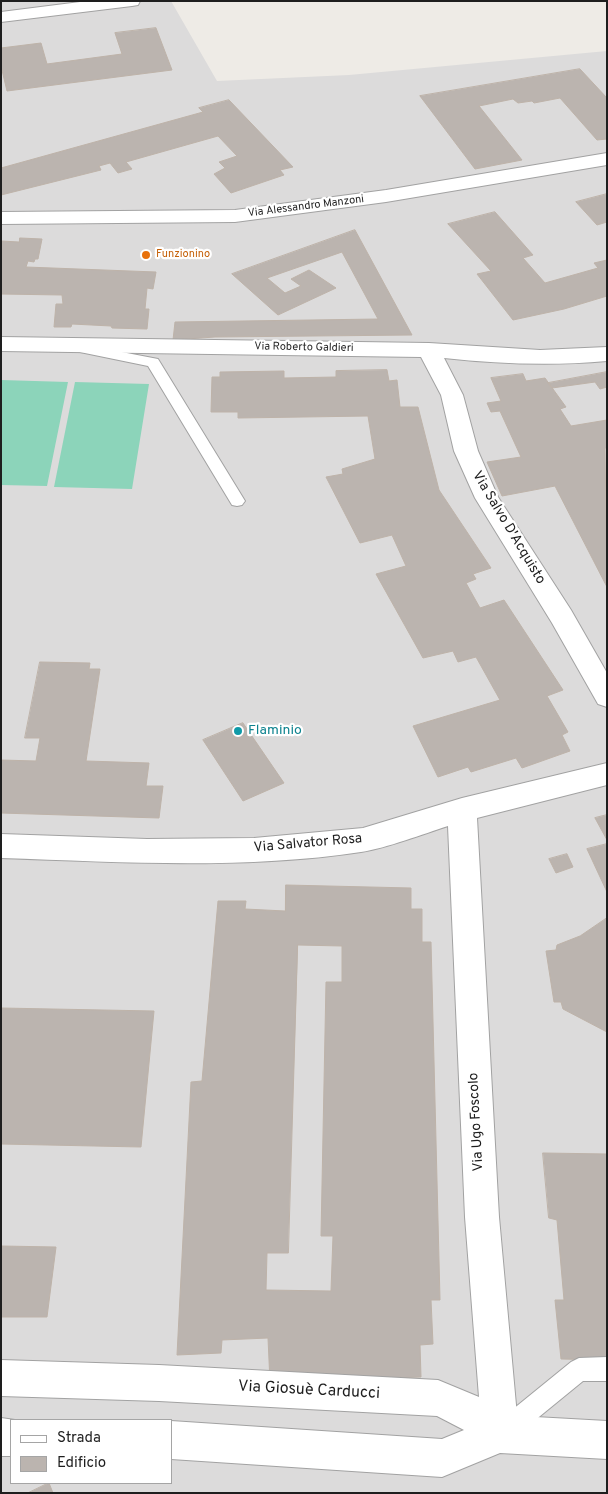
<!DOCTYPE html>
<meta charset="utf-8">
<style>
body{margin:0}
#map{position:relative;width:608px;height:1494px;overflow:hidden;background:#eeebe6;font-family:Overpass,sans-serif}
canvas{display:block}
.frame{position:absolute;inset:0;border:2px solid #1e1e1e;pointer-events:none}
.legend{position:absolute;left:10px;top:1419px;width:162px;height:65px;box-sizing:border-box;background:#fff;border:1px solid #a5a5a5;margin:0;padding:6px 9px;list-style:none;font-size:15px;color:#1e1e1e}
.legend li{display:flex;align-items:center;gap:10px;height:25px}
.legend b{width:25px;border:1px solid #a5a5a5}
</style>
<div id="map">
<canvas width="608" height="1494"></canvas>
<div class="frame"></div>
<ul class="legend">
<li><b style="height:6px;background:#fff"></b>Strada</li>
<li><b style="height:14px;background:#bbb4af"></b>Edificio</li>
</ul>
</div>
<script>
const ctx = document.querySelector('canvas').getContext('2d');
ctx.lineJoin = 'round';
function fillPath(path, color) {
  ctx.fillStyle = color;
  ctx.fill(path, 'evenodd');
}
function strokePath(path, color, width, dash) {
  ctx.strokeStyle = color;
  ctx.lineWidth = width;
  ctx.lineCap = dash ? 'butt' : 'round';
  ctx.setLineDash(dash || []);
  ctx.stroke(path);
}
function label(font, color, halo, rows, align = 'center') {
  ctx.font = font + ' Overpass,sans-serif';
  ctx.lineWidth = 4.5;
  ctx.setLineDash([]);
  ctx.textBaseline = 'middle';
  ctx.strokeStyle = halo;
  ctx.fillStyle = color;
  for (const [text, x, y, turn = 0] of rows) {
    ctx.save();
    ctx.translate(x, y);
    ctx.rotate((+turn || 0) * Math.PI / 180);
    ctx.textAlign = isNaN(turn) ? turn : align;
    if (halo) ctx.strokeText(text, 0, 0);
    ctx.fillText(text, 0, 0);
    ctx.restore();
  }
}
fillPath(new Path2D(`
 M1 1H171L217 81 349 75 607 51V1493H1ZM11 1420H171V1483H11Z`), '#dcdbdb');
fillPath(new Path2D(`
 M1 380 68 382 47 486 1 485Z
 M75 382 149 384 132 489 54 487Z`), '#8cd4ba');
const building = new Path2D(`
 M156 28 172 70 7 91 1 66V48L41 43 47 64 122 54 115 33Z
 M580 69 607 98V139L597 140 560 98 534 103 532 101 518 103 513 99 479 106 522 160 475 169 420 96Z
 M229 100 293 167 280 170 284 175 231 193 214 174 225 168 219 162 237 156 218 136 126 162 132 169 118 173 110 163 99 166 101 170 1 195V168L203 112 199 108Z
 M607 194V222L597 225 576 202Z
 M495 212 533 255 523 258 545 283 598 268 594 263 607 260V296L564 309 513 320 477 274 491 271 448 224Z
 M355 230 412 335 215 337 173 340 175 322 378 319 342 252 267 278 285 293 301 286 291 279 309 270 336 288 278 315 232 274Z
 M20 238 42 239 38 259H35L34 262 28 261 26 267 156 272 153 289 147 288 145 309H149L147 329 112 328 111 326 72 324 71 327H54L56 304H63L62 295 1 294V241L19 242Z
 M387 370 389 381 397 380 400 407H418L439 490 491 568 473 574 476 579 466 583 480 608 504 600 563 690 547 696 568 732 562 735 570 751 522 768 516 758 471 772 468 767 438 777 413 726 500 700 476 657 458 662 453 651 423 658 376 574 406 566 392 535 360 543 326 477 343 474 342 469 375 459 368 416 238 418V412H211L212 377H220V372L284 371V378L336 377V371Z
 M607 372V387L600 389 595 382 552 388 548 383Z
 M523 374 526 381 545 378 566 407 560 409 571 426 607 420V448H605L607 587 555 486 502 496 487 462 521 457 500 411 491 412 487 403 501 401 491 378Z
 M40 662 90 663 89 669H100L86 761 149 763 146 786H163L159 818 1 813V760L36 761 40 738H25Z
 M243 723 284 783 243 801 203 740Z
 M607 815V840L595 818Z
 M607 844V892L587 849Z
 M567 854 573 867 556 873 549 859Z
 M286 885 411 888V909H422V942H431L440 1300H431L433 1344 420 1345 421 1377 270 1382 268 1338 222 1340 221 1353 177 1355 191 1082 202 1081 218 901H246L245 909 285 911ZM298 945 342 946V982H326L321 1236H333L331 1291 266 1290 267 1253H288Z
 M607 918V1032L563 1009 561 1002H554L546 951 556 950 557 945 580 936Z
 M1 1008 154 1011 141 1147 1 1144Z
 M543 1153 607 1154V1360L561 1359 555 1300H564L557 1220 549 1218Z
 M1 1246 56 1247 47 1317H1Z
 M49 1483 53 1493H28Z`);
fillPath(building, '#bbb4af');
strokePath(building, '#beb3a9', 1);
const lane = new Path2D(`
 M80 344 158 359 245 501 242 505 237 506 232 505 148 366 75 351 73 348 75 345Z
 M607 1357V1381H583L512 1439 504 1443 496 1439 492 1431 496 1423 571 1362 579 1358Z`);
const street = new Path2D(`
 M88 1H140L138 5 132 6 1 22V12Z
 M607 153V165L386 202 235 222 1 224V212L235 210 386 190Z
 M1 337 429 343 540 350 607 347V361C552 366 499 364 444 358L463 395 478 451 498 497 571 610 607 673V707L598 704 552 623 475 498 454 451 441 395 421 357 1 351Z
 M607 763V785L477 818 499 1217 517 1416 607 1421V1459L500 1453 442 1477 171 1459V1421L442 1439 464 1430 437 1416 159 1401 1 1396V1360L159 1365 438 1380 479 1397 465 1217 448 826C423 834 387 848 361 852 242 870 121 862 1 858V834L147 839 254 838 363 828 462 798Z
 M1 1418 15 1420H11V1456H1Z`);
strokePath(lane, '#a2a2a2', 2);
strokePath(street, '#a2a2a2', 2);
fillPath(lane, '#fff');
fillPath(street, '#fff');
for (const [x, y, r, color] of [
 [146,255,5,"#e8710a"],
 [238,731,5,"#0f9aa8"]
]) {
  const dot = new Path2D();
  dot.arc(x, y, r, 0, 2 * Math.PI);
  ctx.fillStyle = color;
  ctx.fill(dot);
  strokePath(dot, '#fff', 2);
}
label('11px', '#1e1e1e', '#fff', [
 ["Via Alessandro Manzoni",306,207,-7],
 ["Via Roberto Galdieri",304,348,1]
]);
label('11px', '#c56008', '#fff', [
 ["Funzionino",156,255]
], 'left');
label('14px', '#1e1e1e', '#fff', [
 ["Via Salvo D'Acquisto",508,528,59],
 ["Via Salvator Rosa",308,844,-5],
 ["Via Ugo Foscolo",477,1122,-93]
]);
label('14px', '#0d838f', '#fff', [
 ["Flaminio",248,731]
], 'left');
label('16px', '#1e1e1e', '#fff', [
 ["Via Giosuè Carducci",309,1391,3]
]);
</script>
